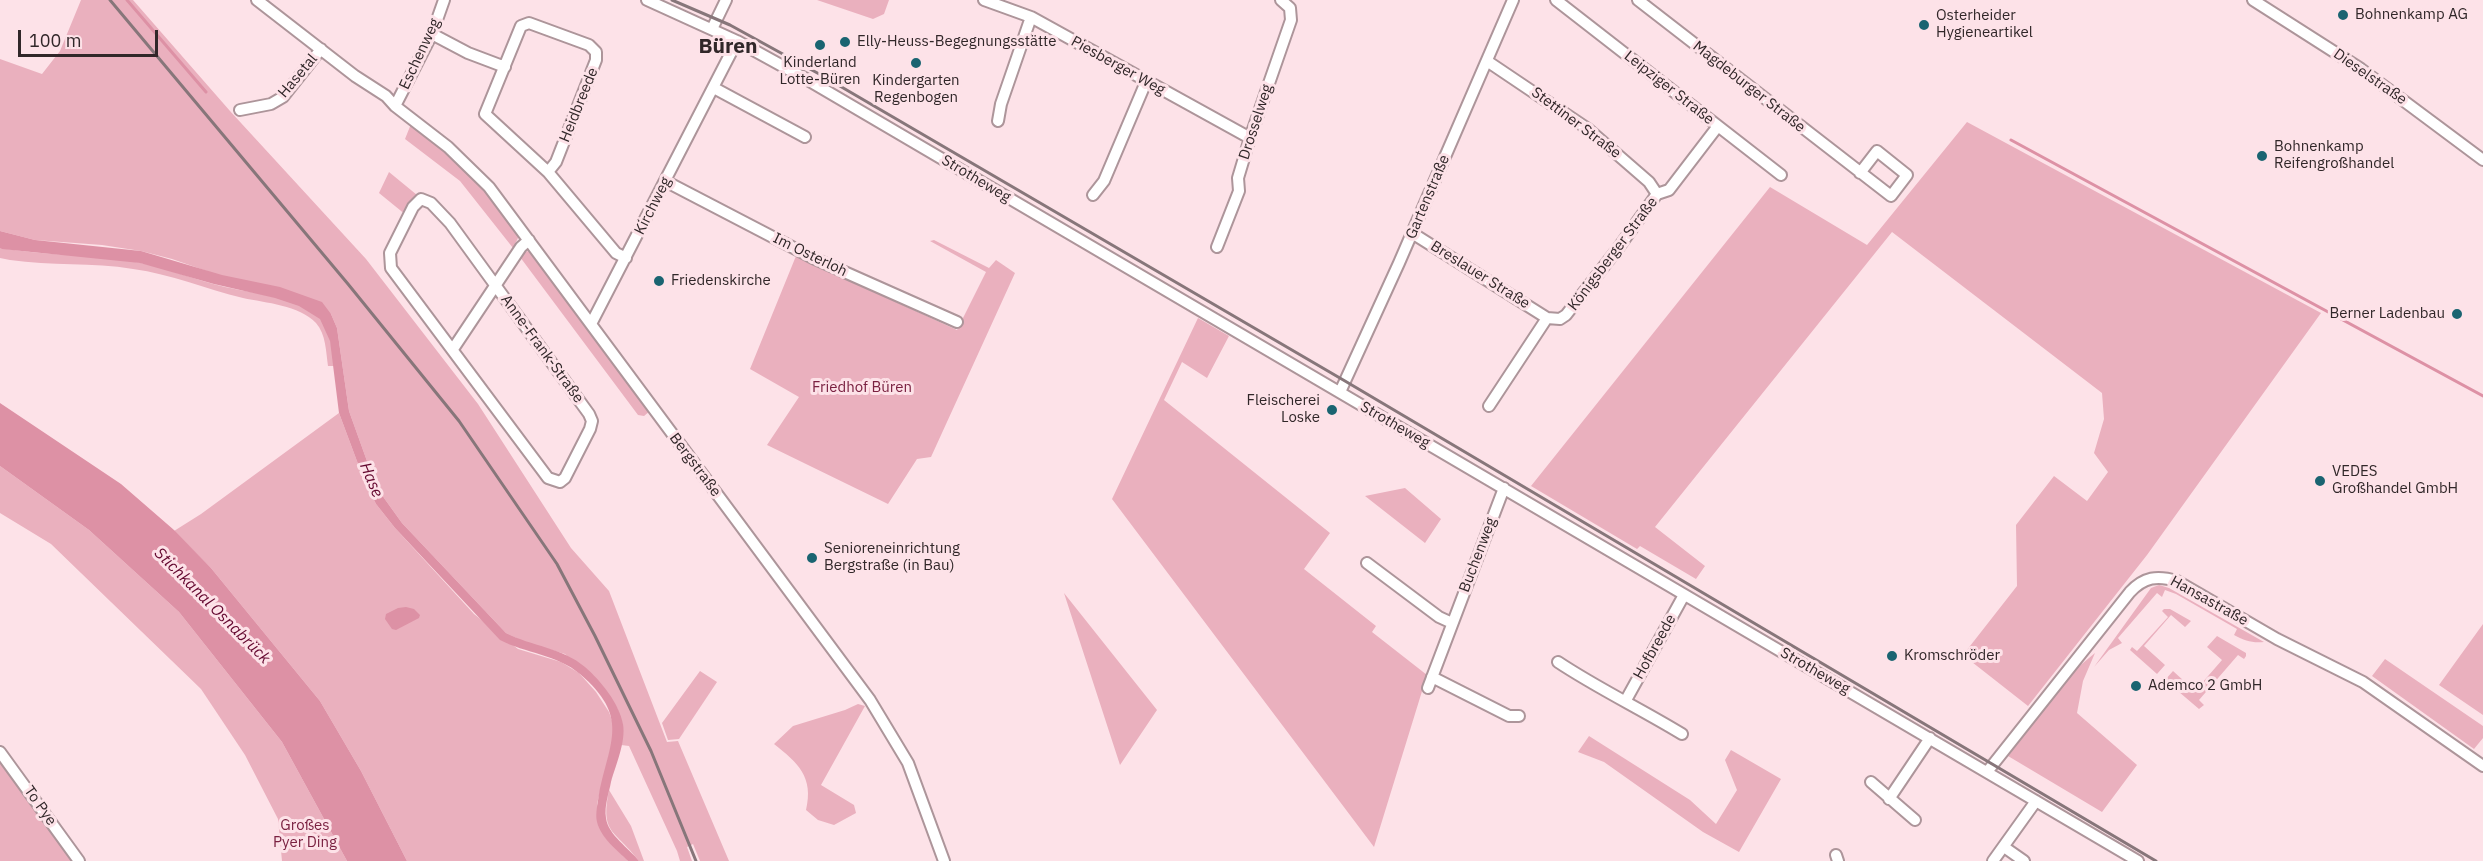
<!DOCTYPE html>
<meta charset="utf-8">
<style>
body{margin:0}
#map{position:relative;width:2483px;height:861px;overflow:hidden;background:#fde2e8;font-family:"IBM Plex Sans",sans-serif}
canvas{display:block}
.scale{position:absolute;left:18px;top:30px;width:140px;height:27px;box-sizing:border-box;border:3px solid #312729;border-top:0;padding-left:8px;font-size:18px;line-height:21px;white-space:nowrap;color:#312729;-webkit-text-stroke:4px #fde2e8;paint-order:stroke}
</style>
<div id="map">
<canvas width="2483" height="861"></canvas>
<div class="scale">100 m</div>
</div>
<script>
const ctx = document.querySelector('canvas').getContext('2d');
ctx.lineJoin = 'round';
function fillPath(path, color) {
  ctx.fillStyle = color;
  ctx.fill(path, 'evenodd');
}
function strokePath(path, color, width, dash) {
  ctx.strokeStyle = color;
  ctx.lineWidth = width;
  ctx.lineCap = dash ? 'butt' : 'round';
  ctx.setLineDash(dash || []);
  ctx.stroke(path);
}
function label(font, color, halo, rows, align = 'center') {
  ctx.font = font + ' "IBM Plex Sans",sans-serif';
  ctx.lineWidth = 6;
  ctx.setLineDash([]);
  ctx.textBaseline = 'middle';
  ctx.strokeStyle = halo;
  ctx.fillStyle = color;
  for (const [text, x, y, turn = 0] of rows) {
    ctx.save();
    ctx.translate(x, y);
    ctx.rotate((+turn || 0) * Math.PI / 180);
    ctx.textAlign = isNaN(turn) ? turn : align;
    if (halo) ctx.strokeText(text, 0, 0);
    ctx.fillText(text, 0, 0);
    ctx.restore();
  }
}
fillPath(new Path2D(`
 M81 0H133L230 111 366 259 478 404 571 548 609 591 667 742 678 741 729 861H700L693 844 687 847 692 861H680L677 851 629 746 621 745 623 725 617 708 565 654 522 641 506 633 402 523 384 498 372 475 349 411 337 328 331 314 172 259 141 251 102 245 35 240 0 231V59L42 74 60 51Z
 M817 0H889L884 14 873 19Z
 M1967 122 2321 313 2147 555 2028 706 1963 655 2017 586 2016 525 2054 476 2087 501 2108 472 2094 453 2104 419 2102 393 1892 232 1655 527 1705 566 1696 579 1640 546 1637 549 1531 486 1770 187 1867 245Z
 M411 124 445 150 487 190 518 232V238L513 248 460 181 405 139Z
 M389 172 417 195 406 215 379 193Z
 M934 240 989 268 996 260 1015 273 931 457 917 459 888 504 767 445 799 397 750 369 796 256 957 330 986 272 930 241Z
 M0 248C47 256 95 254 141 263 170 269 196 280 225 287 252 293 300 298 320 318 331 330 332 350 334 366H328C326 352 326 334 316 323 299 305 266 303 243 298 206 289 171 274 133 269 92 262 51 266 10 260L0 258Z
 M529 251 535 254 650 411 644 416 638 415 520 257 524 252Z
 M1198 318 1229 336 1207 378 1182 362 1164 400 1330 533 1304 569 1376 626 1372 632 1427 675 1374 847 1112 499Z
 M339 413 364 480 376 504 395 528 474 614 518 649 561 662 579 673 596 692 609 712 614 726 612 743 597 804 605 837 628 861H407L361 771 320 701 211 568 174 531 201 514Z
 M0 466 89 530 179 612 282 742 347 861H282L278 819 245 755 201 689 51 544 0 513Z
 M1405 488 1441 519 1425 543 1365 496Z
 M2159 585 2169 588 2264 642C2252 643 2245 641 2234 635L2237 629 2176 594 2165 590 2162 597 2157 593 2118 638 2122 643 2109 650 2094 667 2151 588Z
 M1064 593 1157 710 1120 765Z
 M2164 609H2170L2191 621 2185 627 2171 615 2144 646 2165 665 2157 674 2130 650 2132 647 2137 651 2168 617 2162 611Z
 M2483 624V715L2439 685Z
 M2217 636 2246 653V656L2244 659 2238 655 2199 700 2204 705 2199 709 2165 680 2173 671 2195 691 2222 660 2207 647Z
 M2095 653 2083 681 2077 713 2137 765 2102 812 2008 756 2077 668Z
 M2385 659 2483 726V738L2474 749 2372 676Z
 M700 671 717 682 679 739 668 740 662 723Z
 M858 704 865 706 821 785 854 805 856 813 834 825 818 820 806 810C814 777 798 763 774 744L793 726 845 710Z
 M1589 736 1690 800 1716 824 1737 790 1725 760 1731 750 1781 779 1739 852 1703 832 1604 762 1578 752Z
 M0 752 73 861H0Z
 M609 790 631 826 644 861H639C615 829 600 835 609 790Z`), '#eab0be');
fillPath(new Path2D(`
 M0 231 35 240 141 251 222 275 280 287 322 302 331 314 337 328 349 411 372 475 384 498 402 523 506 633C531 646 563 648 585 667 601 681 619 703 623 724 626 742 616 764 611 782 609 793 604 806 606 818 608 835 629 848 639 861H628C617 850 601 838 597 822 595 814 598 802 599 794 610 740 630 717 580 674 558 655 525 653 500 640L395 528 376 504 364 480 339 413 330 341 320 319 299 306 275 298 214 284 140 263 2 249 0 248Z
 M0 403 121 484 174 530 211 568 320 701 361 771 407 861H347L282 742 179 612 89 530 0 466Z
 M406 607 414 609 420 615 419 618 396 630 392 629 385 619 386 614 398 608Z`), '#dd91a5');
strokePath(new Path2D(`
 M127 0 206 92
 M2011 140 2483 396`), '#dd91a5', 3);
const minor = new Path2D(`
 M257 0 355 76 386 96 395 106 448 147 489 187 870 700 908 763 944 861
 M647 0 737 41 806 79 2138 861
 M984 0 1031 17 1250 138
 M1556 0 1781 175
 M1638 0 1891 196 1907 175 1877 151 1860 173
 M2253 0 2361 69 2483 160
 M712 29 726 0
 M432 34 468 53 505 67
 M1487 61 1588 129 1649 182 1657 194
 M714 88 805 137
 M395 106 432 34 444 0
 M240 110 271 104 283 97 321 49
 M998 121 1001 104 1031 17
 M548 172 556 162 596 60V52L589 45 529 23 521 26 485 114 548 172 616 253 626 258
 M665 181 813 258 957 322
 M1093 195 1104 181 1146 82
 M421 199 431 203 450 223 589 414 592 421 590 429 565 478 560 482 548 478 391 268 390 253 413 207Z
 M1412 233 1547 318 1560 319 1566 315 1619 247 1657 194 1669 190 1718 126
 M1217 247 1239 191 1238 178 1250 138 1291 20 1290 8 1281 0
 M591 324 737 41
 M453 349 521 247 529 240
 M1340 392 1399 263 1513 0
 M1489 406 1547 318
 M1367 563 1439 617 1452 623
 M1558 662C1597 688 1641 709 1682 734
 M1432 677 1509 716H1519
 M1428 688 1504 488
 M1626 700 1684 595
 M0 752 79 861
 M1987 772 2130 592C2144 577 2157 575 2177 581L2277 639 2363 682 2483 766
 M1871 782 1915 820
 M1889 799 1930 738
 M2004 847 2024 861
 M1836 855 1838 861
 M1993 861 2036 801`);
strokePath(minor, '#ad959a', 14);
strokePath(minor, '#fff', 10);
strokePath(new Path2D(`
 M110 0 348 284 459 421 557 564 595 636 651 751 696 861
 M672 0 730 25 821 75 1345 381 2156 861`), '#87767a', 3);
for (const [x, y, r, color] of [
 [2343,15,6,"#1a6471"],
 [1924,25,6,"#1a6471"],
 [845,42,6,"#1a6471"],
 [820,45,6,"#1a6471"],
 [916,63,6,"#1a6471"],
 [2262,156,6,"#1a6471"],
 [659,281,6,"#1a6471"],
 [2457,314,6,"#1a6471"],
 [1332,410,6,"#1a6471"],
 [2320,481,6,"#1a6471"],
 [812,558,6,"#1a6471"],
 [1892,656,6,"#1a6471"],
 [2136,686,6,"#1a6471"]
]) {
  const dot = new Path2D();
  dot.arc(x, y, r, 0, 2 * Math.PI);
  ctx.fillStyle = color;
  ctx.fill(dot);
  strokePath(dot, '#fde2e8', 2);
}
label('15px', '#312729', '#fde2e8', [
 ["Bohnenkamp AG",2355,15],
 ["Osterheider",1936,16],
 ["Hygieneartikel",1936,33],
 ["Elly-Heuss-Begegnungsstätte",857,42],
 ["Kinderland",820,63,"center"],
 ["Lotte-Büren",820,80,"center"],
 ["Kindergarten",916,81,"center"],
 ["Regenbogen",916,98,"center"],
 ["Bohnenkamp",2274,147],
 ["Reifengroßhandel",2274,164],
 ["Friedenskirche",671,281],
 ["Berner Ladenbau",2445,314,"right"],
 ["Fleischerei",1320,401,"right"],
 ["Loske",1320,418,"right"],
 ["VEDES",2332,472],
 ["Großhandel GmbH",2332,489],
 ["Senioreneinrichtung",824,549],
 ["Bergstraße (in Bau)",824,566],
 ["Kromschröder",1904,656],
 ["Ademco 2 GmbH",2148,686]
], 'left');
label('15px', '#312729', '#fde2e8', [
 ["Eschenweg",420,54,-65],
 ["Piesberger Weg",1118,66,29],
 ["Hasetal",298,76,-50],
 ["Dieselstraße",2370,77,35],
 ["Magdeburger Straße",1749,87,38],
 ["Leipziger Straße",1669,88,38],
 ["Heidbreede",579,105,-68],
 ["Drosselweg",1256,122,-72],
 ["Stettiner Straße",1576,123,37],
 ["Strotheweg",976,179,31],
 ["Gartenstraße",1428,197,-67],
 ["Kirchweg",653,206,-63],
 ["Königsberger Straße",1613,254,-53],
 ["Im Osterloh",810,255,26],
 ["Breslauer Straße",1480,275,32],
 ["Anne-Frank-Straße",542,349,54],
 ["Strotheweg",1395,425,30],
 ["Bergstraße",695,465,53],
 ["Buchenweg",1478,555,-69],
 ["Hansastraße",2209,601,29],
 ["Hofbreede",1655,647,-61],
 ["Strotheweg",1815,671,30],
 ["To Pye",40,806,55]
]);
label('15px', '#7a2141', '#fde2e8', [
 ["Friedhof Büren",862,388],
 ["Großes",305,826],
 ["Pyer Ding",305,843]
]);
label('italic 16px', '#63062e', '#fde2e8', [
 ["Hase",371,480,67],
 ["Stichkanal Osnabrück",212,606,45]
]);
label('bold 21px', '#312729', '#fde2e8', [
 ["Büren",728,47]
]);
</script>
